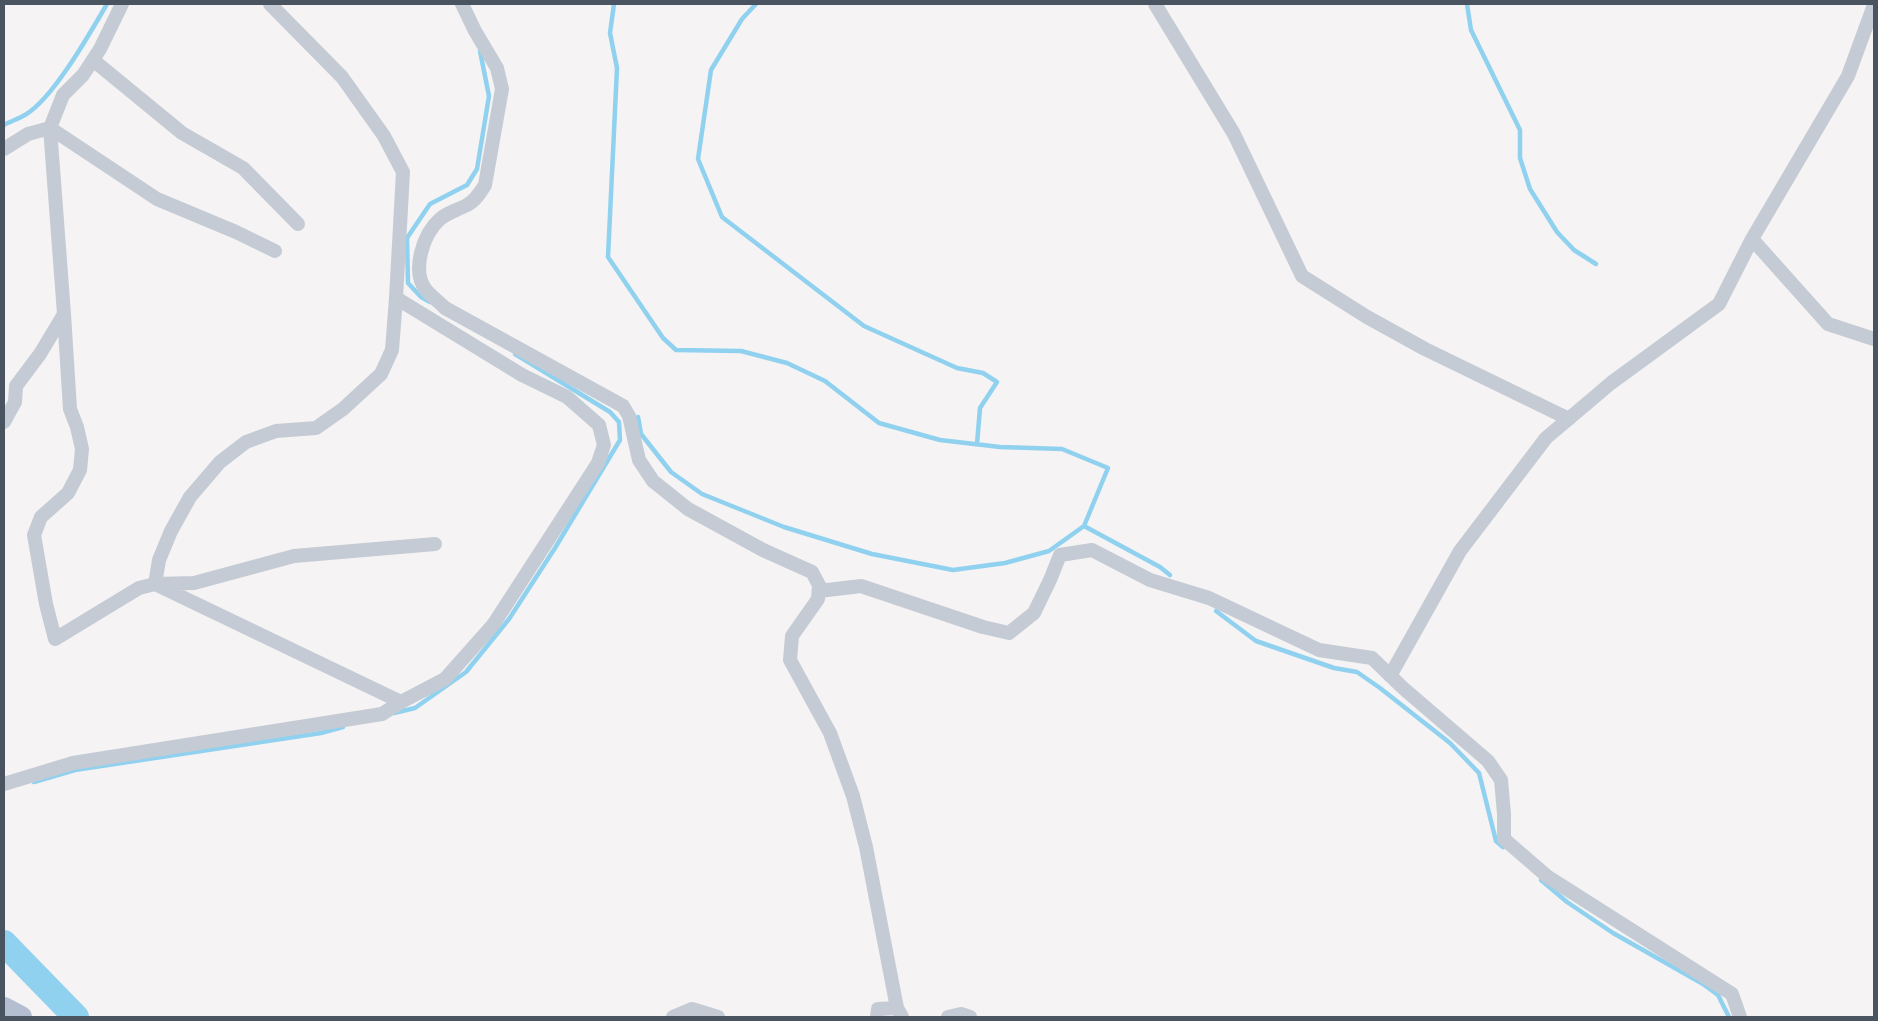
<!DOCTYPE html>
<style>
body{margin:0}
#map{position:relative;width:1878px;height:1021px;overflow:hidden;background:#f5f3f3;font-family:"Exo 2",sans-serif}
canvas{display:block}
.frame{position:absolute;inset:0;border:5px solid #4a5461;pointer-events:none}
</style>
<div id="map">
<canvas width="1878" height="1021"></canvas>
<div class="frame"></div>
</div>
<script>
const ctx = document.querySelector('canvas').getContext('2d');
ctx.lineJoin = 'round';
function strokePath(path, color, width, dash) {
  ctx.strokeStyle = color;
  ctx.lineWidth = width;
  ctx.lineCap = dash ? 'butt' : 'round';
  ctx.setLineDash(dash || []);
  ctx.stroke(path);
}
strokePath(new Path2D(`
 M614 4 610 33 617 68 608 257 663 338 676 350 741 351 787 363 825 381 879 423 940 440 1000 447 1062 449 1108 468 1084 526 1049 551 1005 563 953 570 872 554 784 527 702 494 671 472 641 434 638 417
 M756 4 742 19 711 70 698 159 722 217 864 326 957 368 983 373 997 382 980 408 977 444
 M1467 4 1471 30 1520 130V158L1530 189 1557 232 1574 250 1596 264
 M4 125C11 121 18 119 25 115 53 99 90 33 107 4
 M430 302 421 297 408 283 407 238 430 204 467 185 477 169 489 96 480 51
 M1084 526 1160 567 1170 575
 M1216 611 1256 641 1334 668 1357 672 1380 688 1450 743 1479 773 1496 841 1503 847
 M394 713 415 708 466 672 509 619 555 548 620 440 619 422 610 412 515 354
 M34 782 75 770 321 733 343 727
 M1541 880 1567 902 1613 933 1703 984 1718 995 1729 1017`), '#8fd1ef', 4.5);
strokePath(new Path2D(`
 M4 943 76 1017`), '#8fd1ef', 26);
strokePath(new Path2D(`
 M462 4 475 31 497 68 502 89 485 185C480 193 475 201 467 205 458 210 448 212 440 219 423 234 411 271 426 290 431 296 439 302 445 308L623 406 629 416 639 460 653 481 688 509 763 550 812 572 819 585 818 599 792 636 790 660 830 733 853 796 866 847 897 1008 902 1017
 M1155 4 1234 134 1302 276 1367 317 1425 349 1569 419
 M1874 5 1848 76 1752 239 1828 324 1874 339
 M93 60 182 133 243 168 298 224
 M4 149 28 134 50 128 63 95 83 75 100 49 122 4
 M396 298 392 350 381 374 343 409 316 428 276 431 246 442 220 462 190 497 171 531 159 560 155 584 401 702
 M64 314 70 409 77 427 82 449 80 470 68 493 41 517 34 535 46 604 55 639 139 588 155 584 194 583 294 556 435 544
 M4 422 15 402 16 386 40 354 64 314 50 128 157 199 236 232 275 251
 M819 591 861 586 983 627 1009 633 1034 613 1050 580 1060 555 1092 550 1150 580 1209 598 1319 650 1372 658 1403 688 1488 761 1501 780 1504 814V839L1548 877 1732 994 1740 1017
 M1390 676 1460 551 1546 438 1611 383 1719 304 1752 239
 M4 784 73 763 382 714 401 702 445 679 493 625 598 463 604 445 599 425 567 397 522 375 396 298 403 172 384 136 342 77 270 4
 M673 1017 692 1009 718 1017
 M877 1017 878 1009 897 1008
 M948 1017 961 1014 970 1017`), '#c4cbd4', 14);
strokePath(new Path2D(`
 M4 1008 21 1017`), '#b3bfd1', 22);
</script>
